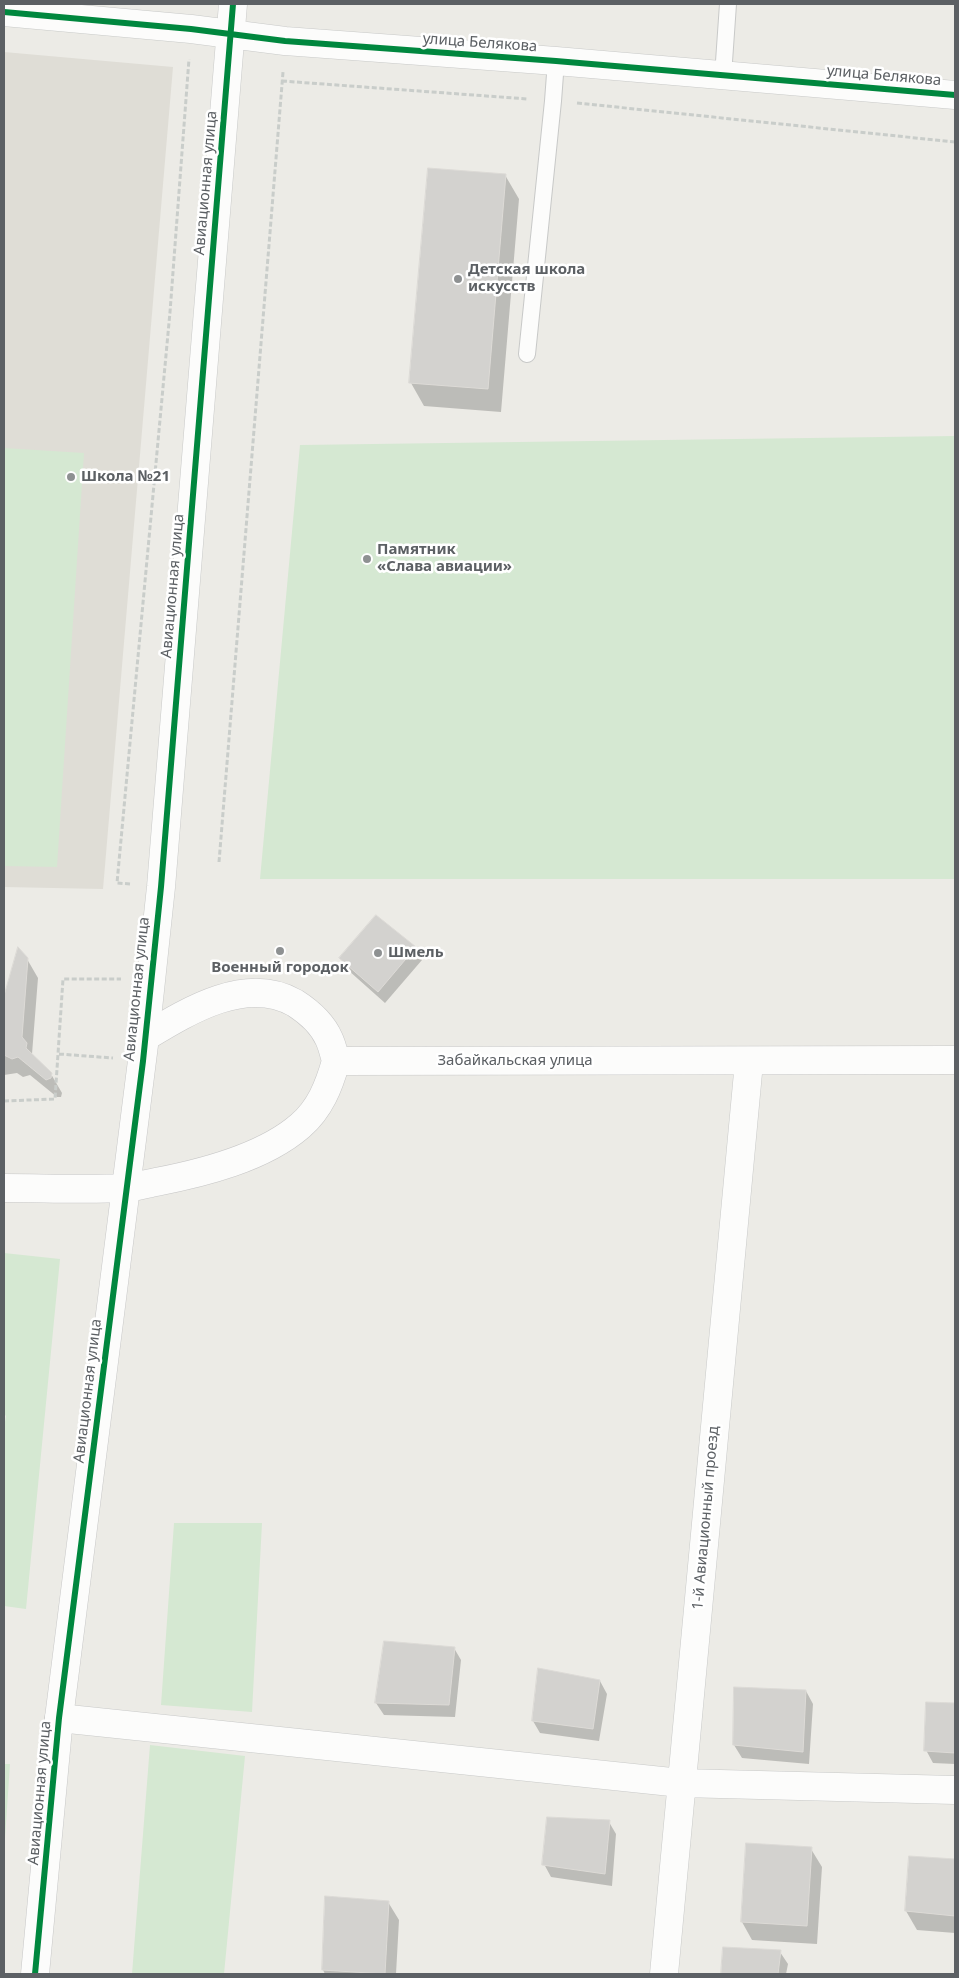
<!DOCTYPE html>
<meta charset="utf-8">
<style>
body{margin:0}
#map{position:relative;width:959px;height:1978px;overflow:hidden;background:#ecebe6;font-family:"Noto Sans",sans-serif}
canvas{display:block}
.frame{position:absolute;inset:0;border:5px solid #5c6064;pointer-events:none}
</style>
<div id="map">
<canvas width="959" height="1978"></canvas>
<div class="frame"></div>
</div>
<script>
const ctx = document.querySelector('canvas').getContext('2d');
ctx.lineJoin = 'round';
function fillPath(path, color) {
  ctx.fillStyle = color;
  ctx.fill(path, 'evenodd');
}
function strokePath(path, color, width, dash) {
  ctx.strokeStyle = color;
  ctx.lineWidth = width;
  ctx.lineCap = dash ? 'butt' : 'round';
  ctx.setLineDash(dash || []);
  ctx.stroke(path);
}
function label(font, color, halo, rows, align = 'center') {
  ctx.font = font + ' "Noto Sans",sans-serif';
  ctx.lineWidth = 5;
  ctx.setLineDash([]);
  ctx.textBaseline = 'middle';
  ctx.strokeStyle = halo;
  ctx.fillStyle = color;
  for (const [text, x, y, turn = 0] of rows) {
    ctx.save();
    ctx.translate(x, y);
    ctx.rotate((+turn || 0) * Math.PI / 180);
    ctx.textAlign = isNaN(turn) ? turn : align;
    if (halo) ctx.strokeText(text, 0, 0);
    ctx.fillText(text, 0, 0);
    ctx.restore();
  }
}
fillPath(new Path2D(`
 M4 52 173 67 103 889 4 887Z`), '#dfddd6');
fillPath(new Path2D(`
 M955 436V879H260L300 445Z
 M4 448 84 453 57 867 4 866Z
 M4 1253 60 1259 26 1609 4 1606V1428L6 1416 4 1414Z
 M174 1523H262L252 1712 161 1705Z
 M150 1745 245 1756 224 1974H132Z
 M4 1764H10L4 1853Z`), '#d5e8d2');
fillPath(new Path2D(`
 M505 175 519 199 501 412 424 406 411 383Z
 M415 948 422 960 385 1003 348 970 341 958Z
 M18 950 27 959 38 978 32 1054 51 1074 62 1093 61 1097H57L30 1075 23 1077 17 1073 4 1075V1001Z
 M454 1648 461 1660 455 1717 384 1715 376 1703Z
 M600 1681 607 1694 599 1741 540 1733 533 1721Z
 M806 1691 813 1704 809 1764 742 1758 734 1745Z
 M927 1704 955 1705V1764L933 1763 926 1750Z
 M609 1822 616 1834 612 1886 551 1877 544 1864Z
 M811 1849 822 1867 817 1944 752 1940 742 1922Z
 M910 1857 955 1860V1933L917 1930 906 1911Z
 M326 1897 388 1902 399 1920 396 1974H325L323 1970Z
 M724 1949 780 1952 788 1964 786 1974H722Z`), '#0003');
const building = new Path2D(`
 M428 168 506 174 488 389 409 383Z
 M376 915 416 947 378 992 339 958Z
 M18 947 28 958 22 1037 27 1043 26 1048 52 1073 51 1078 46 1080 18 1057 12 1059 4 1055V996Z
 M384 1641 455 1647 449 1705 375 1703Z
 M538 1668 600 1680 593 1729 532 1721Z
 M734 1687 806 1690 803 1752 733 1745Z
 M926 1702 955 1703V1753L924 1751Z
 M547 1817 610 1820 605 1874 542 1865Z
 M746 1843 812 1847 807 1926 741 1922Z
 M909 1856 955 1859V1916L905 1911Z
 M325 1896 389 1901 385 1974 322 1970Z
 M723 1947 781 1950 778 1974H721Z`);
fillPath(building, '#d3d2cf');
strokePath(building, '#dcdad6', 1);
const lane = new Path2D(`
 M723 76 728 4
 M527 354 553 101 556 61`);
const street = new Path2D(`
 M4 12 191 29 285 41 556 61 955 95
 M145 1037 161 887 233 4
 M59 1718 681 1783 955 1790
 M664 1974 749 1062`);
const secondary = new Path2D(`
 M336 1061 955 1060
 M4 1188C44 1188 85 1190 126 1188 136 1187 146 1184 156 1182 203 1173 263 1158 300 1126 320 1109 329 1086 336 1061
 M35 1974 59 1718 145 1037C188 1011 246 975 295 1003 309 1012 322 1023 329 1039 332 1045 334 1054 336 1061`);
strokePath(lane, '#c8c9c8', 18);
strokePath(street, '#c8c9c8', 29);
strokePath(secondary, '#c7c7c7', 29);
strokePath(new Path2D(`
 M282 81 528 99
 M577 103 955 142
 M219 862 283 72
 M130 884 117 883 170 312 189 59
 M59 1054 113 1058
 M4 1101 55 1099 63 979H121`), '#c9cdca', 3, [5, 2.5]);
strokePath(lane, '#fcfcfb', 16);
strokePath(street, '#fcfcfb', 28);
strokePath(secondary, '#fcfcfb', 28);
strokePath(new Path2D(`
 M4 12 191 29 285 41 556 61 955 95
 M35 1974 59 1718 143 1061 161 887 233 4`), '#00873e', 6);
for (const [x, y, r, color] of [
 [458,279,5,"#8e9192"],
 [71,477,5,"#8e9192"],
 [367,559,5,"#8e9192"],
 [280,951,5,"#8e9192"],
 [378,953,5,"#8e9192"]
]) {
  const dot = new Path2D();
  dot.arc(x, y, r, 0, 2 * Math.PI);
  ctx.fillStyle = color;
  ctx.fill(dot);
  strokePath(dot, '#fff', 2);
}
label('15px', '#5c6064', '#fff', [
 ["улица Белякова",480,43,4],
 ["улица Белякова",884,76,5],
 ["Авиационная улица",206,183,-85],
 ["Авиационная улица",173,586,-85],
 ["Авиационная улица",137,989,-84],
 ["Забайкальская улица",515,1061],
 ["Авиационная улица",88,1391,-83],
 ["1-й Авиационный проезд",706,1518,-85],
 ["Авиационная улица",40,1793,-85]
]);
label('bold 15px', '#5c6064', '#fff', [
 ["Детская школа",468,270],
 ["искусств",468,287],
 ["Школа №21",81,477],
 ["Памятник",377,550],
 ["«Слава авиации»",377,567],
 ["Шмель",388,953],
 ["Военный городок",280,968,"center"]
], 'left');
</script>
